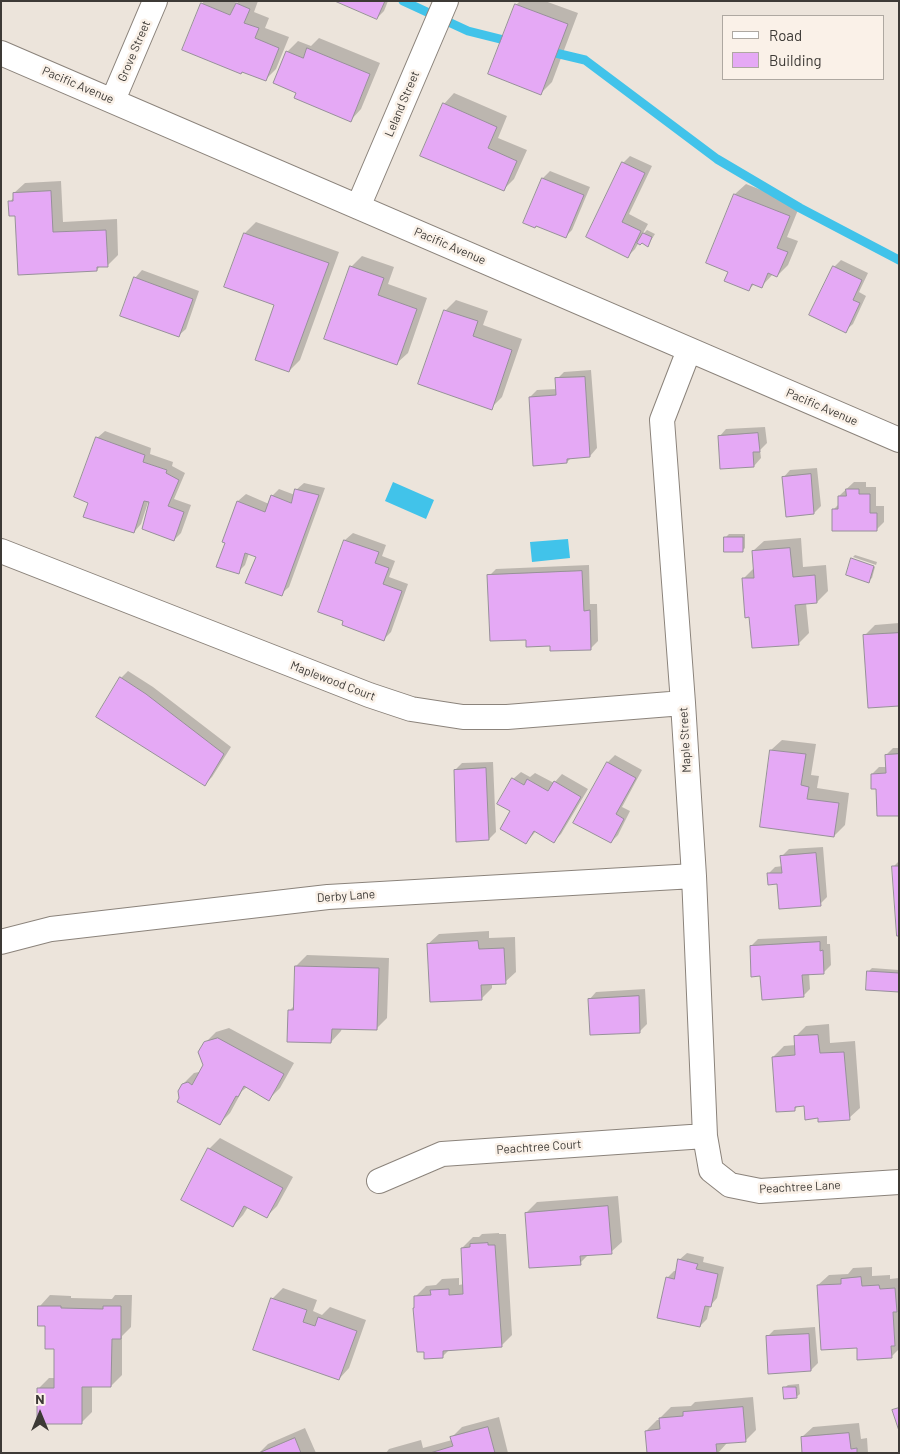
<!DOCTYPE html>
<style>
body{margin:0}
#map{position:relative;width:900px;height:1454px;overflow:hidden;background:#ece4db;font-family:Barlow,sans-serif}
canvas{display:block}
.frame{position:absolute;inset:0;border:2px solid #3d3a36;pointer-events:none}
.legend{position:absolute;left:722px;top:15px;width:162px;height:65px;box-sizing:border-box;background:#faf1e8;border:1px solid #aea8a1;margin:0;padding:6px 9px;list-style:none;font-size:15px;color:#3d3a36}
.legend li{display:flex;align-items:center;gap:10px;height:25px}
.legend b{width:25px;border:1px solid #aea8a1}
.north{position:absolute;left:15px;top:1389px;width:50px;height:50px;-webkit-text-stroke:4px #faf1e8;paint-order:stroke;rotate:0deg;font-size:14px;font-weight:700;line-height:20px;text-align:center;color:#3d3a36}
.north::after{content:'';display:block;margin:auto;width:18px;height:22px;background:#3d3a36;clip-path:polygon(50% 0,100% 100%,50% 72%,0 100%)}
</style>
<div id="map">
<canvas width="900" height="1454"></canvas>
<div class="frame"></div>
<ul class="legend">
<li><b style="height:6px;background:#fff"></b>Road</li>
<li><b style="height:14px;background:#e5a9f5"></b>Building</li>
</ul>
<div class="north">N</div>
</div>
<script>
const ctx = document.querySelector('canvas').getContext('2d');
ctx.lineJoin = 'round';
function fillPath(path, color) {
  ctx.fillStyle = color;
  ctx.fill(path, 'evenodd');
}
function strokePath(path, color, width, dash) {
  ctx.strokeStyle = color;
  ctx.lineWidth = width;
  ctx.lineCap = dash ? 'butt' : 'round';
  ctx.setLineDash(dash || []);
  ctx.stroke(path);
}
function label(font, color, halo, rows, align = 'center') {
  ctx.font = font + ' Barlow,sans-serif';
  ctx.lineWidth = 5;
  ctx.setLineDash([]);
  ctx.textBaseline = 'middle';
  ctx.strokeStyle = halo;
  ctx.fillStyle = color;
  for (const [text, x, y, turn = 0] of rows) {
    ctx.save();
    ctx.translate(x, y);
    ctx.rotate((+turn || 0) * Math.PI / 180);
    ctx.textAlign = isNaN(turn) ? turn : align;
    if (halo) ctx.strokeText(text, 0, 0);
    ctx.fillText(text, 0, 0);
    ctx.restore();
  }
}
fillPath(new Path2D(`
 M393 482 434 500 426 519 385 501Z
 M568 539 570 558 532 562 530 542Z`), '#41c3ea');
fillPath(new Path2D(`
 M204 1H233L237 3 239 1H258L254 12 269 18 265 28 289 37 276 69 265 80 243 71 202 4Z
 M338 1H388L384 11 377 18Z
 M520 1H545L578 13 552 82 541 93 516 5Z
 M319 38 380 63 361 109 351 120 298 92 287 52 298 41 311 46Z
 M454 93 507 116 498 138 527 150 514 179 504 189 444 104Z
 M630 156 652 166 629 214 648 224 642 235 647 230 655 234 648 245 642 242H639L635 249 628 256 587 237 623 163Z
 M550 171 590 187 572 230 565 237 536 225 525 222 543 178Z
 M61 181 63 222 117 219 118 255 108 265 100 266 97 270 10 202 14 197V193L25 183Z
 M746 184 800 205 787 237 798 241 788 265 777 276 773 274 761 287 754 284 749 290 735 194Z
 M256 222 339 252 300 360 289 371 276 304 226 287 245 233Z
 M362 256 394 267 388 284 427 298 408 353 397 363 351 267Z
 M841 260 868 273 859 292 866 296 853 324 845 331 834 267Z
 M142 270 199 291 186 329 178 336 135 278Z
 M456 300 488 311 483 325 522 339 502 397 491 408 445 311Z
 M591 370 597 448 590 456 572 457 567 462 530 397 537 390 557 389V379L564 372Z
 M765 427 767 443 760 450 761 458 754 466 719 437 726 429Z
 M105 431 151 448 150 454 173 462 172 466 185 473 174 499 191 505 181 533 174 540 152 497 150 496 141 524 134 532 90 502 97 438Z
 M817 468 821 506 814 513 783 478 790 470Z
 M854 482H866V487H876V506H884V522L877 529 833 510 839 504V496Z
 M304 483 325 488 289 587 281 594 257 556 249 553 245 565 238 572 227 542 224 541 238 501 246 494 269 504 272 496 279 489 295 495 296 490Z
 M353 533 386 545 382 556 395 561 389 577 408 584 391 632 384 639 345 620 320 611 345 540Z
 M729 534H745V548L742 551 725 538Z
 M801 538 803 567 826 565 828 591 817 602 806 603 809 633 798 644 750 616 743 579 754 568 753 551 764 541Z
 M855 555 877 562 876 565 853 557Z
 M852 560 875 567 872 578 868 581Z
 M589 565 590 604H597L598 641 591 648 551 644 527 638 489 576 496 569Z
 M899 623V705L864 636 875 625Z
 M128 671 153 687 231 747 212 777 205 784 98 716 121 678Z
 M782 740 816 744 811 775 819 776 817 788 849 793 845 825 834 836 771 750Z
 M893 748H899V814L878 788 872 774 879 767H887L886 755Z
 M615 755 642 770 622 807 630 811 618 835 611 842 575 823 608 762Z
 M493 762 496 832 489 839 455 770 462 763Z
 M521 772 530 777 535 773 554 783 562 774 588 789 561 834 554 841 536 831 526 843 512 810 513 779Z
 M823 847 827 897 820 904 778 883 768 874 775 867 783 866 782 856 789 849Z
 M899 861V934L893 867Z
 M489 931V938L515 937 516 972 505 982 492 983V988L481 999 428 944 439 934Z
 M827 936V944H830L831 965 824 972 809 973 810 989 803 996 762 975 751 946 758 939Z
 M307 955 389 958 387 1018 376 1029 342 1028 341 1031 331 1042 289 1011 294 1006 296 966Z
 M872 968 899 970V990L868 972Z
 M645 989 647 1024 640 1031 589 1000 596 992Z
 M829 1024 830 1043 855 1041 860 1108 849 1118 819 1117 805 1105H799L795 1109 773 1057 784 1046 796 1045 795 1037 806 1026Z
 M229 1028 294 1063 280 1088 269 1099 247 1087 242 1091 230 1113 219 1124 183 1084 194 1073 199 1072 200 1073 205 1065V1043L216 1032Z
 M220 1138 293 1177 277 1206 266 1217 248 1207 243 1215 233 1226 209 1149Z
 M618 1196 622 1242 611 1252 589 1254 580 1263 526 1213 537 1202Z
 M499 1233V1234H506L512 1335 501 1346 450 1349 443 1356 425 1351H418L414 1308 416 1306 415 1297 426 1286 436 1285 442 1279 459 1278V1285L464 1284 462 1248 473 1237H479L482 1234Z
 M687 1253 704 1257 703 1262 724 1267 717 1298 710 1306 707 1319 700 1326 667 1278 674 1271H677L679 1260Z
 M872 1267V1276L890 1275V1279L899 1278V1349L891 1357 858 1346 818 1285 829 1275 848 1274 853 1268Z
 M283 1288 317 1300 313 1311 322 1315 330 1307 366 1320 349 1368 339 1379 272 1299Z
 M50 1295 71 1296V1298L112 1299 115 1295H132L131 1327 122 1336V1375L111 1386H92V1412L81 1423 39 1388 49 1378H55L56 1348 40 1306Z
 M815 1327 818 1363 811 1370 767 1337 774 1330Z
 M799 1384 800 1394 796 1397 784 1388 788 1385Z
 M753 1397 756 1430 746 1440 727 1443 718 1453H648L646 1431 657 1420H660V1418L671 1407 691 1406 695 1402Z
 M499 1417 508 1453H386L389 1449 421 1440 423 1448 452 1440V1437L462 1427Z
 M859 1423 861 1439 867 1438 868 1453H803L802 1437 813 1427Z
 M305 1428 316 1453H259L268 1444Z`), '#0003');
strokePath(new Path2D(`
 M403 1 468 31 512 42
 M547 51 585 60 717 159 800 208 899 260`), '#41c3ea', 9);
const building = new Path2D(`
 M335 1H385L377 19Z
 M201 3 230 15 236 3 250 9 244 23 259 28 255 38 279 48 266 81 242 72 241 74 182 50Z
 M515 4 568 24 541 95 488 74Z
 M307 48 370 74 351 122 294 98 296 93 273 83 286 51 303 58Z
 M443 103 497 127 488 148 517 161 504 191 420 156Z
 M622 162 645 173 622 222 641 231 628 258 586 237Z
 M542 178 584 195 566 238 536 226 535 228 523 223Z
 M51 191 53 232 106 230 108 267H97V271L18 275 15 216H9L8 201H13V193Z
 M734 194 790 216 777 248 788 252 777 277 768 273 762 288 752 284 749 291 724 281 728 272 706 263Z
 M244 233 329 263 289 372 255 360 274 305 224 287Z
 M643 233 652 237 648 247 642 243 640 245 637 243Z
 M350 266 384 278 378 295 417 309 397 365 324 339Z
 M833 266 862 280 853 300 860 303 846 333 809 315Z
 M134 277 193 299 179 337 120 316Z
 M444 310 478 321 473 336 512 350 492 410 418 384Z
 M585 377 590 457 567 459V463L533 466 529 397 556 395 555 378Z
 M758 433 760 452H753L754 467 720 469 718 436Z
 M96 437 145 455 143 462 167 470 166 473 179 480 168 506 184 512 174 541 142 529 149 502 144 501 134 533 83 517 88 503 74 497Z
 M811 474 814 514 786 517 782 477Z
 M295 489 319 495 282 596 245 583 256 557 245 553 239 574 216 567 225 543 222 542 237 501 265 512 271 495 291 503Z
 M846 489H859V494H870V513H877V531H832V509H838V496H846Z
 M724 537H743V552H724Z
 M344 540 379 552 375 563 389 568 383 584 402 591 384 641 342 625 343 621 318 612Z
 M790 548 793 577 815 575 817 603 795 605 799 645 752 648 749 617 745 618 742 578H754L752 551Z
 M851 558 874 566 869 583 846 575Z
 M582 571 584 611 590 610 591 650 550 651V646L526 647V640L490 641 487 575Z
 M899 633V706L868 708 863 635Z
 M120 677 146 694 224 754 205 786 96 717Z
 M770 750 806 754 801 785 809 787 807 799 839 803 834 837 760 827Z
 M899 754V816H877L876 789H871V774L886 773 885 755Z
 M607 762 636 778 616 814 624 819 611 843 573 823Z
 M486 768 489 840 456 842 454 770Z
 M512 778 524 785 527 779 548 791 554 781 581 797 554 843 534 831 526 844 500 829 510 811 497 804Z
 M816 853 821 906 779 909 777 884 768 885 767 873H782L780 856Z
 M892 866H899V936H897Z
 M478 941 479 949 504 948 506 984 481 985 482 1000 430 1002 427 944Z
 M820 942V951L823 950 824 974 802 975 804 997 762 1000 760 976 751 977 750 946Z
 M295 966 379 968 377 1030 332 1029 331 1043 287 1042 288 1010H293Z
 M867 971 899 973V992L866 990Z
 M639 996 640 1033 590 1035 588 999Z
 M818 1035 820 1053 844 1052 850 1120 818 1122V1118L805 1120 804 1106 795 1107V1111L776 1112 772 1057 795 1055 794 1036Z
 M218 1038 284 1074 269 1101 244 1086 238 1097 236 1096 220 1125 177 1102 179 1098 178 1091 182 1084 188 1082 192 1085 203 1065 198 1052 204 1042Z
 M208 1148 283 1188 267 1218 244 1206 233 1227 181 1200Z
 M608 1206 612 1254 580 1256 581 1265 529 1268 525 1213Z
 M488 1243V1245H495L502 1347 443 1351V1358L424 1359V1352H417L413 1308H414V1296L431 1295 430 1290 449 1289V1295L463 1294 461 1248 470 1247V1244Z
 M678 1259 698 1264 696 1269 718 1274 711 1307 705 1306 700 1327 657 1318 666 1277 674 1279Z
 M861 1277 862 1286 879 1285 880 1289 895 1288 897 1312H893L895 1346H891L892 1358 857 1360V1348L821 1350 817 1285 841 1284V1279Z
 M271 1298 307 1310 303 1322 315 1326 318 1317 357 1331 339 1380 253 1350Z
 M38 1306H61V1308L103 1309V1306H121V1339H112L111 1387H82V1424H37V1388H54V1349H45V1326H38Z
 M809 1334 811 1371 768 1374 766 1336Z
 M783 1387H796L797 1398 784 1399Z
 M743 1407 746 1442 716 1444 717 1453H647L645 1431 660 1429 659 1418 683 1416V1412Z
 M899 1408V1431L892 1410Z
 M488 1427 495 1453H430L453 1446 450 1437Z
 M849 1433 851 1449 857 1448V1453H802L801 1437Z
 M295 1438 301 1453H259Z`);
fillPath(building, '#e5a9f5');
strokePath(building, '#979099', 1);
const street = new Path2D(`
 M1 53 899 440
 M113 100 155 1
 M358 207 446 1
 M689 350 662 420 683 703 694 876 705 1136 711 1170 730 1185 760 1191 899 1182
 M1 551 369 695 411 709 463 717H507L683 703
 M1 942 51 929 328 897 694 876
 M379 1181 442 1154 705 1136`);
strokePath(street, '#8b837b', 26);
strokePath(street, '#fff', 24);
label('12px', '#3d3a36', '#faf1e8', [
 ["Grove Street",134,51,-67],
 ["Pacific Avenue",78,85,23],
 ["Leland Street",402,104,-67],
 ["Pacific Avenue",450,246,23],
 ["Pacific Avenue",822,407,23],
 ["Maplewood Court",333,681,21],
 ["Maple Street",685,740,-93],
 ["Derby Lane",346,896,-4],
 ["Peachtree Court",539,1147,-4],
 ["Peachtree Lane",800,1187,-3]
]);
</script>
